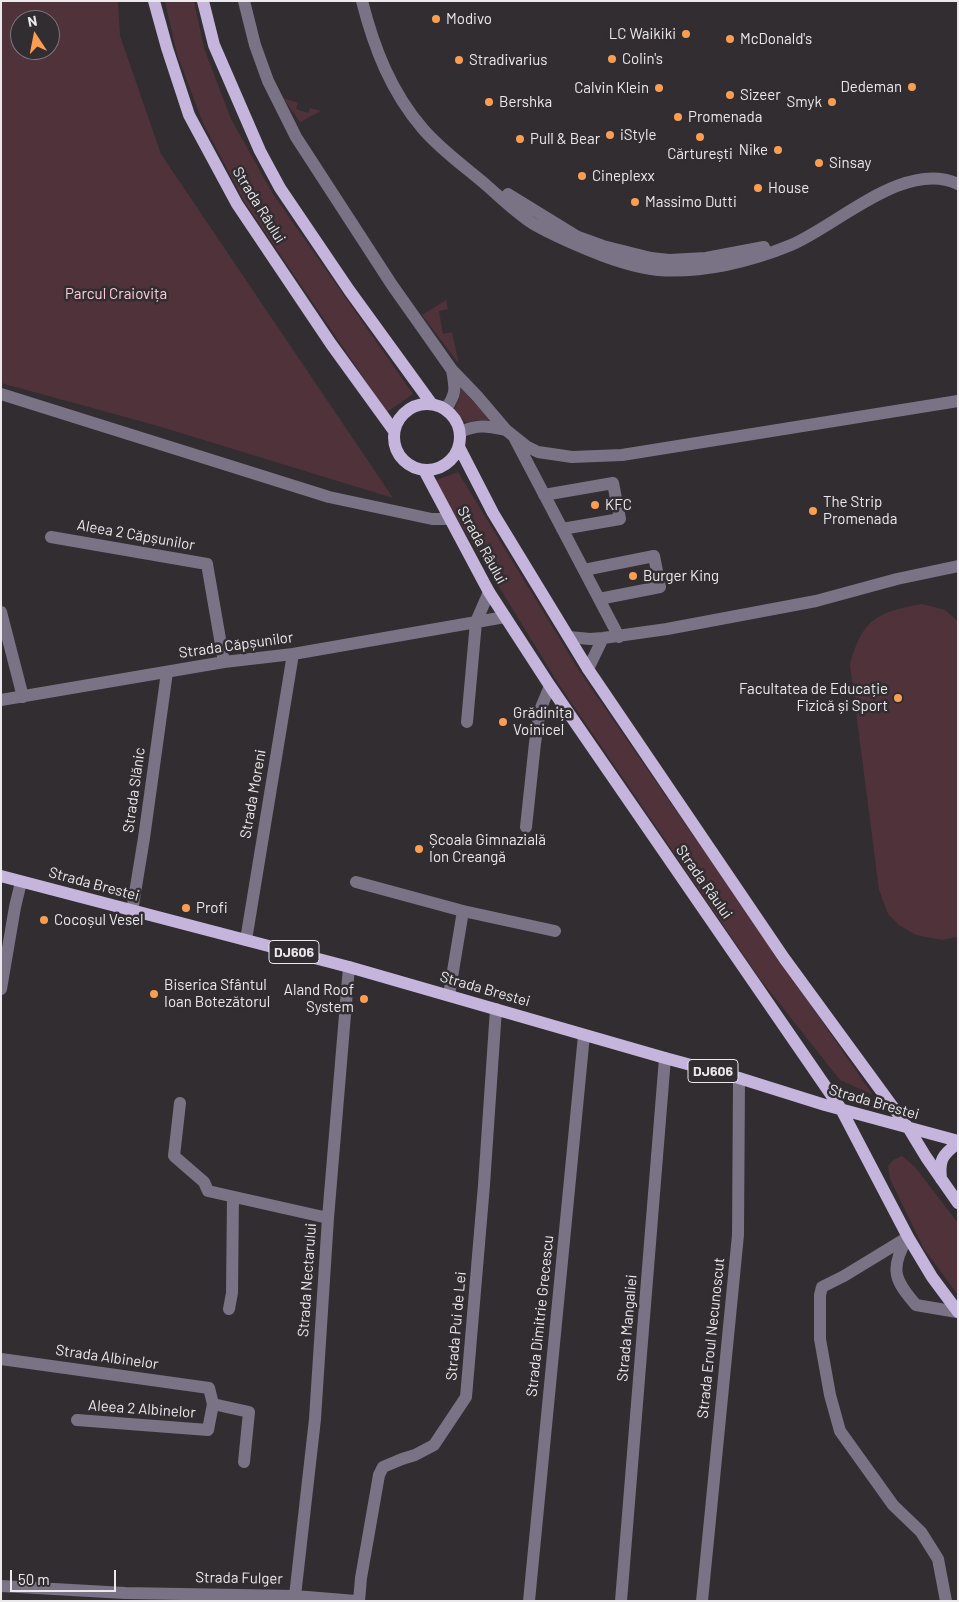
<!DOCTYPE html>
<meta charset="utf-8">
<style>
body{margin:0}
#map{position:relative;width:959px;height:1602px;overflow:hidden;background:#312d31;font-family:Barlow,sans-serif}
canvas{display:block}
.frame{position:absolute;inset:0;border:2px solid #ebe9eb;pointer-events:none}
.north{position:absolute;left:10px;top:10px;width:50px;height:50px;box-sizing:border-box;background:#312d31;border:1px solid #7b787b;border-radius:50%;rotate:349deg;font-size:14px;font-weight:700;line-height:20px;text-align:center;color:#ebe9eb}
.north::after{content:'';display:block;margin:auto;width:18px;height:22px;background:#fb9e51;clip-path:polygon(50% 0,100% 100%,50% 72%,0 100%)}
.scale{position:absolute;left:10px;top:1570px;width:106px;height:22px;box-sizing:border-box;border:2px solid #ebe9eb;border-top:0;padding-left:6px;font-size:15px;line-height:18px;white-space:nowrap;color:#ebe9eb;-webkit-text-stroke:4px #312d31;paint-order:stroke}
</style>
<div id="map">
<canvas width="959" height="1602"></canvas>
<div class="frame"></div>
<div class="north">N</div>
<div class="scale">50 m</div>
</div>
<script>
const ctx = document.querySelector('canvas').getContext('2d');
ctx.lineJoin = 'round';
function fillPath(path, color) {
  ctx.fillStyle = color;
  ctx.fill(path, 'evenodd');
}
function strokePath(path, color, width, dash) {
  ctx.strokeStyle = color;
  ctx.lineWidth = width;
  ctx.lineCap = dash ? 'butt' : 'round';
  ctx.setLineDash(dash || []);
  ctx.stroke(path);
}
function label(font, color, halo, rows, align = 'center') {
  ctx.font = font + ' Barlow,sans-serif';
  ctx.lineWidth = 5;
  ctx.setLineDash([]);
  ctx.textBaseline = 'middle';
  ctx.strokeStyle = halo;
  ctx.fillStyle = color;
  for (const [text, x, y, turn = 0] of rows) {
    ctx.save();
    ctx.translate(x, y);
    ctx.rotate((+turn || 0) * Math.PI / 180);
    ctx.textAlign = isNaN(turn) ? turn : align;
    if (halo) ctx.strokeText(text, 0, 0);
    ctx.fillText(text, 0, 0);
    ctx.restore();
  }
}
fillPath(new Path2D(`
 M1 1H118L120 36 161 154 393 498 158 426 1 383ZM20 20H50V50H20Z
 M165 1H194L204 48 231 119 273 194 413 394 387 412 245 203 203 123 177 54Z
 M283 98 298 103 296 109 308 113 310 108 321 111 300 122Z
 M446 300 448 309 439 311 443 334 452 332 459 364 422 315Z
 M461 388 491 421 476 420 466 423 454 409 459 400Z
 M458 472 580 672 873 1095 840 1080 760 979 558 683 434 481Z
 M922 604 945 610 958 621V937L942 940 916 935 899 925 888 914 879 890 850 665C862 619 877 612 922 604Z
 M902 1156 915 1167 958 1223V1295L924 1249 890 1179 888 1166 893 1160Z`), '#50323a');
strokePath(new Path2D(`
 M244 1 255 45 268 81 296 137 392 285 452 370 477 396 506 430 526 446 538 452 572 457 622 455 958 401
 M362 1C374 48 391 92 423 129 441 150 464 166 485 184 500 197 515 212 532 223 547 232 563 239 579 246 604 257 631 267 658 270 702 273 750 262 791 245 838 225 905 159 958 184
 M508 194 578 237 603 246 651 258 669 260 706 258 764 247
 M1 394 329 497 432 519H449
 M446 408C457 394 455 387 452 370
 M460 432C479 424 487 426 506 430
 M515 439 619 637
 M544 495 613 483 620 519 562 529
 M51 537 207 564 224 662
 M584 570 654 556 660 587 599 599
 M1 612 23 697
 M569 637 590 639 603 638 667 629 816 601 897 579 958 566
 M588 669 603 638
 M1 700 224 662 293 654 505 617
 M467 722 476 622 489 592
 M526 827 535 743 540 710 550 686
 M356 882 463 911 555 931
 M132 911 144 838 167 672
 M246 940 293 654
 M1 989 15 907 21 882
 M449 995 463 911
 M180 1103 174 1156 204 1182 208 1191 328 1218
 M908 1237 844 1276 822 1287 820 1295V1339L830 1395 840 1431 893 1505 921 1532 938 1559 946 1601
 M907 1239C889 1269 895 1281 916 1305L957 1312
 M229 1309 232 1293 233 1197
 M1 1359 209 1388 213 1404 208 1430 77 1420
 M213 1404 249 1412 244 1462
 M1 1586 125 1593 295 1596 356 1601
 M295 1596 315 1419 328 1218 349 967
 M359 1601 361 1578 379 1475 383 1467 402 1459 415 1455 434 1445 466 1397 484 1185 496 1009
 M529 1601 584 1035
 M621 1601 665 1058
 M702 1601 738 1235 739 1078`), '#7a7285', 12);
strokePath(new Path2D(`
 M154 1 167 48 189 115 237 204 331 344 394 431
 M203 1 214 45 260 151 280 188 349 290 431 403
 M394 437a33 33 0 1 1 66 0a33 33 0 1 1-66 0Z
 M459 447 493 513 588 669 784 958 909 1129 926 1157 958 1203
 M424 470 489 592 550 686 841 1109 908 1237 932 1277 958 1312
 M1 876 349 967 665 1058 739 1078 825 1105 958 1141
 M941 1179C939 1160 942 1155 958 1143`), '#c5b4db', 12);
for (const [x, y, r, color] of [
 [436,19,5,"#fb9e51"],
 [686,34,5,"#fb9e51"],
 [730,39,5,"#fb9e51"],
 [612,59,5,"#fb9e51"],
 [459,60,5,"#fb9e51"],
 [912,87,5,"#fb9e51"],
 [659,88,5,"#fb9e51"],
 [730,95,5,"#fb9e51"],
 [489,102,5,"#fb9e51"],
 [832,102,5,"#fb9e51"],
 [678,117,5,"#fb9e51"],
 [610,135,5,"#fb9e51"],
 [700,137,5,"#fb9e51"],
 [520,139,5,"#fb9e51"],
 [778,150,5,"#fb9e51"],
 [819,163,5,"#fb9e51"],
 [582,176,5,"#fb9e51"],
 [758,188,5,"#fb9e51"],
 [635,202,5,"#fb9e51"],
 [595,505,5,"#fb9e51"],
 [813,511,5,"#fb9e51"],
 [633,576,5,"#fb9e51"],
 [898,698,5,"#fb9e51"],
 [503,722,5,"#fb9e51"],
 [419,849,5,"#fb9e51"],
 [186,908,5,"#fb9e51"],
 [44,920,5,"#fb9e51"],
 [154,994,5,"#fb9e51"],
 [364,999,5,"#fb9e51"]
]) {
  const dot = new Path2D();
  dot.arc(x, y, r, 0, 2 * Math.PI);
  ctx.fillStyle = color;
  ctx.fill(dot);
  strokePath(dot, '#312d31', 2);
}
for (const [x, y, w] of [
 [294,952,50],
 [713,1071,50]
]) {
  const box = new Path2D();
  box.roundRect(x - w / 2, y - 11.5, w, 23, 4);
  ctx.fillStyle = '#312d31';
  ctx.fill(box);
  strokePath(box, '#ebe9eb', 1);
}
label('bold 14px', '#ebe9eb', null, [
 ["DJ606",294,952],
 ["DJ606",713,1071]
]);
label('15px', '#ebe9eb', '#312d31', [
 ["Modivo",446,19],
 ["LC Waikiki",676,34,"right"],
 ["McDonald's",740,39],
 ["Colin's",622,59],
 ["Stradivarius",469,60],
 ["Dedeman",902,87,"right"],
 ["Calvin Klein",649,88,"right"],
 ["Sizeer",740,95],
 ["Bershka",499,102],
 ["Smyk",822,102,"right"],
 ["Promenada",688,117],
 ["iStyle",620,135],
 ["Pull & Bear",530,139],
 ["Nike",768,150,"right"],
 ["Cărturești",700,154,"center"],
 ["Sinsay",829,163],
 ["Cineplexx",592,176],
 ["House",768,188],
 ["Massimo Dutti",645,202],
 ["The Strip",823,502],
 ["Promenada",823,519],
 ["KFC",605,505],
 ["Burger King",643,576],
 ["Facultatea de Educație",888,689,"right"],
 ["Fizică și Sport",888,706,"right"],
 ["Grădinița",513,713],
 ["Voinicel",513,730],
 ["Școala Gimnazială",429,840],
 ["Ion Creangă",429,857],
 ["Profi",196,908],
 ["Cocoșul Vesel",54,920],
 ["Biserica Sfântul",164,985],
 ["Ioan Botezătorul",164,1002],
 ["Aland Roof",354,990,"right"],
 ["System",354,1007,"right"]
], 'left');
label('15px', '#ebe9eb', '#312d31', [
 ["Strada Râului",259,205,58],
 ["Aleea 2 Căpșunilor",136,535,10],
 ["Strada Râului",482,545,61],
 ["Strada Căpșunilor",236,645,-8],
 ["Strada Slănic",134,790,-82],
 ["Strada Moreni",253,794,-80],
 ["Strada Râului",704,882,55],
 ["Strada Brestei",94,884,15],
 ["Strada Brestei",485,989,16],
 ["Strada Brestei",874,1102,16],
 ["Strada Nectarului",307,1280,-86],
 ["Strada Dimitrie Grecescu",540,1316,-84],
 ["Strada Pui de Lei",456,1326,-85],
 ["Strada Mangaliei",627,1328,-85],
 ["Strada Eroul Necunoscut",711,1338,-84],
 ["Strada Albinelor",107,1357,8],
 ["Aleea 2 Albinelor",142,1409,4],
 ["Strada Fulger",239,1578,1]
]);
label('15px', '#fecdd9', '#312d31', [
 ["Parcul Craiovița",116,294]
]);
</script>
